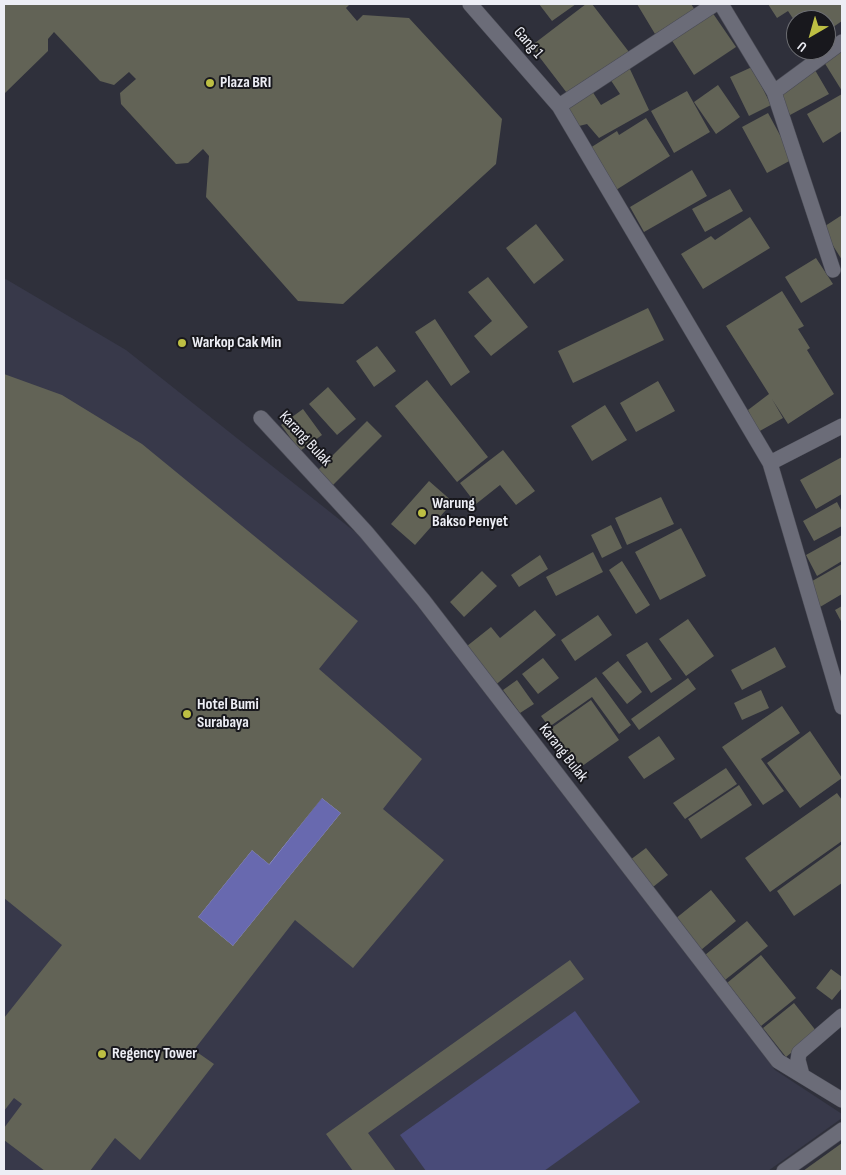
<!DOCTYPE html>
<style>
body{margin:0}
#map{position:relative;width:846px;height:1175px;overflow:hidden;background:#2f303b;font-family:"Sofia Sans Condensed",sans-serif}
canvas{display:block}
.frame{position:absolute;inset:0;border:5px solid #edeef5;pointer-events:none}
.north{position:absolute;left:786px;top:10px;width:50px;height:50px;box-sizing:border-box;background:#18181d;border:1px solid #6d6e73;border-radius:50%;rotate:218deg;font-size:14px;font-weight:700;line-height:20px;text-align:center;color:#edeef5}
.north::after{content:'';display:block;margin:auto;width:18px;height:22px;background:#bdbf43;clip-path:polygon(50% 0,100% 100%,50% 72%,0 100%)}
</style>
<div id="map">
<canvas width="846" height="1175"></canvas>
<div class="frame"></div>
<div class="north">U</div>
</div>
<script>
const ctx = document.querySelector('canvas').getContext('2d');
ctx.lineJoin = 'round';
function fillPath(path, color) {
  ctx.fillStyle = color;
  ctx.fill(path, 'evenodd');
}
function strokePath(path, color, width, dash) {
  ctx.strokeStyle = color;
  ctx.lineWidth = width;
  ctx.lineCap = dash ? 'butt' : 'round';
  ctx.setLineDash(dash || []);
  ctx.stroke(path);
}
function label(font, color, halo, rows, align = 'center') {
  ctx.font = font + ' "Sofia Sans Condensed",sans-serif';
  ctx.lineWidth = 4;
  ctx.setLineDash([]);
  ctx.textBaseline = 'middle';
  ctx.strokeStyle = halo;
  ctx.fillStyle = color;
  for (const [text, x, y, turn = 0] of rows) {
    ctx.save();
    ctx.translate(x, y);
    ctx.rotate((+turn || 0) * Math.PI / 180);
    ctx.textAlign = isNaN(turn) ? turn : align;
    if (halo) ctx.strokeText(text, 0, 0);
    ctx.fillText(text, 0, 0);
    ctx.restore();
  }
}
fillPath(new Path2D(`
 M4 278 126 350 369 543 775 1070 842 1114V1118L768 1171H4Z`), '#38394a');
fillPath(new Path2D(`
 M575 1011 640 1102 544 1171H426L400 1135Z`), '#494b79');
const water = new Path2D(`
 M322 798 341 813 233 946 198 917 252 850 269 864Z`);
fillPath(water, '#6869af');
strokePath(water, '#9091c4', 1);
fillPath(new Path2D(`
 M4 4H350L346 8 357 21 363 15 409 18 502 119 496 164 343 304 298 301 206 197 209 156 203 149 188 163 176 164 121 104 120 93 136 79 129 72 114 85 100 81 54 32 48 39V51L4 94Z
 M539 4H576L552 21Z
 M586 4H592L629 52 570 97 531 46Z
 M637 4H691L695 10 655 34Z
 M768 4H842V21L826 32V20H796V23L788 11 777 18Z
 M712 12 736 47 694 75 671 39Z
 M842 51V91L824 62Z
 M629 67 649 110 599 138 587 124 579 126 567 109 592 91 601 105 620 94 610 79Z
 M752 67 771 105 749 116 730 77Z
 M815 70 829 94 790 115 777 91Z
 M718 85 740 117 716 134 694 102Z
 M687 91 710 132 674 153 651 111Z
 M842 94V131L823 143 807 114Z
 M768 113 793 159 767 173 742 127Z
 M646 118 670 156 616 190 590 148 617 131 619 135Z
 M692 170 707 196 644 232 630 207Z
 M730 189 743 211 705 232 692 209Z
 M842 215V260L822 228Z
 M750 217 770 248 703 289 681 254 711 236 715 240Z
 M536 224 564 260 534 284 506 248Z
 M816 258 833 284 801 303 785 277Z
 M488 277 528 327 491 356 474 336 492 321 468 292Z
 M782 291 804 326 798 329 810 348 807 350 834 394 788 424 772 399 783 418 758 432 748 410 769 394 726 326Z
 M648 308 664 340 573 383 558 351Z
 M435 319 470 372 451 386 415 332Z
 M377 346 396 371 374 387 356 361Z
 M4 374 62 395 142 444 358 621 319 669 422 759 383 809 444 860 353 968 295 920 194 1050 214 1064 140 1160 115 1138 90 1171H45L4 1140V1128L22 1104 14 1098 4 1111V1057L5 1054 4 1053V1018L62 945 4 898ZM322 798 341 813 233 946 198 917 252 850 269 864Z
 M427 380 488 457 457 482 395 406Z
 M658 381 675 411 636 432 620 403Z
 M328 387 356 419 337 435 309 404Z
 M605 405 627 440 592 461 571 426Z
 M303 409 322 435 300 451 281 425Z
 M367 421 382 436 333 485 318 470Z
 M503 450 535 491 516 505 500 485 476 504 460 483Z
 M842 457V494L816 509 800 480Z
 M429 481 453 502 415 545 391 524Z
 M661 497 674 524 627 545 615 518Z
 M837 502 842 512V526L814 541 803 521Z
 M611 525 622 548 602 558 591 535Z
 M681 528 706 576 660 600 635 552Z
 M842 535V561L817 576 806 555Z
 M593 552 603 572 556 596 546 577Z
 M540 555 548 569 519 587 511 575Z
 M622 561 650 605 636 614 609 570Z
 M842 564V594L820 607 807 584Z
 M482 571 497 586 464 617 450 602Z
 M842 606V623L835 610Z
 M535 610 556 635 493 687 462 650 491 627 500 638Z
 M598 615 612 635 575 661 561 640Z
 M688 619 714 656 686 676 659 639Z
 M647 642 672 679 651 693 626 655Z
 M775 647 786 667 742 690 731 670Z
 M543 658 559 678 538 694 522 674Z
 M618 661 642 692 627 704 602 673Z
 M596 677 631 725 619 734 592 697 549 727 541 716Z
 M688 678 696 689 639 730 631 719Z
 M517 680 534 704 520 713 503 690Z
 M761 690 769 708 742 720 734 703Z
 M591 700 619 740 578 769 550 729Z
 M782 706 800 733 761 759 784 791 763 805 722 747Z
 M810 731 842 778 800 808 767 763Z
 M659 736 675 759 644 779 628 757Z
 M726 768 737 784 685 819 673 803Z
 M739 785 752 805 701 839 688 819Z
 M837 793 842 800V841L770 892 745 858Z
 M842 844V883L794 916 777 891Z
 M646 848 668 875 648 891 626 863Z
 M711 890 736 921 701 950 675 919Z
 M747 921 768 946 725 980 705 955Z
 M761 955 796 998 761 1026 727 983Z
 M570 960 584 979 368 1133 396 1171H353L326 1134Z
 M831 969 842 977V988L832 1000 816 988Z
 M794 1003 817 1032 786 1057 763 1028Z
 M842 1143V1171H803Z`), '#626356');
const street = new Path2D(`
 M470 4 559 106 770 463 842 707
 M721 4 774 92 833 270
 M774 92 842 42
 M559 106 715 4
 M261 418 366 532 423 600 778 1061 842 1100
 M770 463 842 426
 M802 1075 798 1060 799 1053 842 1016
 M784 1171 842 1130`);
strokePath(street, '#4a4b55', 16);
strokePath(street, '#6b6c78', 15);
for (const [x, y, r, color] of [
 [210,83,5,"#bdbf43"],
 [182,343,5,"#bdbf43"],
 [422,513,5,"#bdbf43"],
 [187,714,5,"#bdbf43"],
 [102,1054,5,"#bdbf43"]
]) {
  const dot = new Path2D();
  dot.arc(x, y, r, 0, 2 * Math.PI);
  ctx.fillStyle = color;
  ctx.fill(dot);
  strokePath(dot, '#18181d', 2);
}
label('16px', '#edeef5', '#18181d', [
 ["Gang 1",528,43,49],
 ["Karang Bulak",305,439,47],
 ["Karang Bulak",563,753,52]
]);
label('bold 16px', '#edeef5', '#18181d', [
 ["Plaza BRI",220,83],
 ["Warkop Cak Min",192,343],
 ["Warung",432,504],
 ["Bakso Penyet",432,522],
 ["Hotel Bumi",197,705],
 ["Surabaya",197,723],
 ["Regency Tower",112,1054]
], 'left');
</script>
